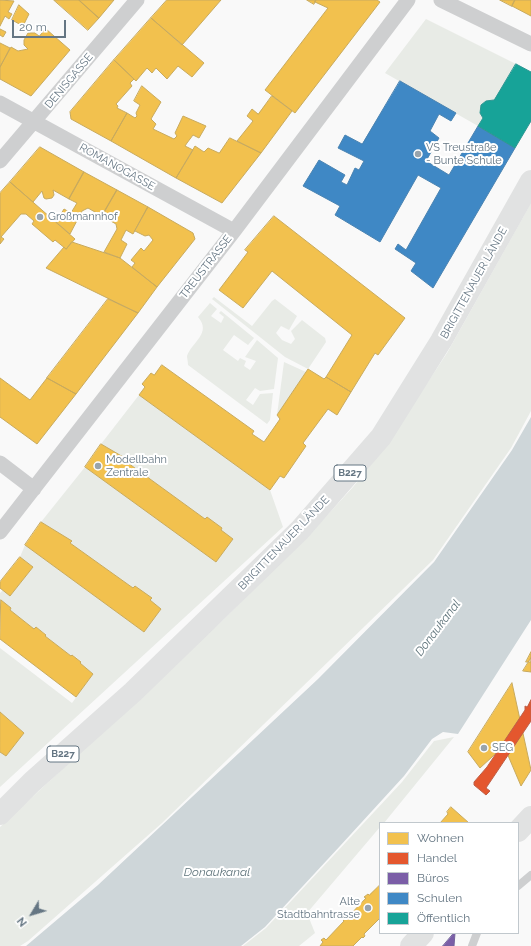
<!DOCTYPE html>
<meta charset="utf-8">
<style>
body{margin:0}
#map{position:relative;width:531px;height:946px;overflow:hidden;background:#f9f9f9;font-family:Raleway,sans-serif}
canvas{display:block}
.legend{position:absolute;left:379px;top:822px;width:140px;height:112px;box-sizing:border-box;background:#fff;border:1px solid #c1c8cd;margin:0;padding:5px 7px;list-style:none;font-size:12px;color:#657683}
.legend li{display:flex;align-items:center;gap:8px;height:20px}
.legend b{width:20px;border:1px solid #c1c8cd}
.north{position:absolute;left:12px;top:894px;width:40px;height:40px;-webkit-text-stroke:3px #fff;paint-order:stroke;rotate:232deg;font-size:11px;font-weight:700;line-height:16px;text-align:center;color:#657683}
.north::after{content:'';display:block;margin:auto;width:14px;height:18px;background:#657683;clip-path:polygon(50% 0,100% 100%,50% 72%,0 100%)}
.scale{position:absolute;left:12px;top:20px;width:54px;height:18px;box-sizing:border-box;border:2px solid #657683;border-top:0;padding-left:5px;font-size:12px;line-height:14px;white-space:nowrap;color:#657683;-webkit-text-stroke:3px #fff;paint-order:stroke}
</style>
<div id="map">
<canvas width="531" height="946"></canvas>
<ul class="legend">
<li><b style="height:11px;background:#f2c14e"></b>Wohnen</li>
<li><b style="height:11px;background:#e4572e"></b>Handel</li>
<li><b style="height:11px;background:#7b5ea7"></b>Büros</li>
<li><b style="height:11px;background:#3f88c5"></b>Schulen</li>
<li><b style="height:11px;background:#17a398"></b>Öffentlich</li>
</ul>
<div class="north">N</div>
<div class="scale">20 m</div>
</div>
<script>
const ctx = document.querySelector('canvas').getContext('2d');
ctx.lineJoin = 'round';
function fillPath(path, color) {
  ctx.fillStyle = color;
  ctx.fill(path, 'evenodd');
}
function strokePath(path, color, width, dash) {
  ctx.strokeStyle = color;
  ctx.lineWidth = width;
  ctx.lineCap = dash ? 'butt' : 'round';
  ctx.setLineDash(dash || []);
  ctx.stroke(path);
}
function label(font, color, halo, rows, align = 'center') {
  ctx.font = font + ' Raleway,sans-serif';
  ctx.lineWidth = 4;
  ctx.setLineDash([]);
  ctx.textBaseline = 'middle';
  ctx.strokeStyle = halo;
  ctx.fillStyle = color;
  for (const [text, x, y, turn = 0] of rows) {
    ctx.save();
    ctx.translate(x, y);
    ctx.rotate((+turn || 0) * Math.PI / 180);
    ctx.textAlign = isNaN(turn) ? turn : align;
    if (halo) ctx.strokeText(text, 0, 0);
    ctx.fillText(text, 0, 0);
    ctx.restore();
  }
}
fillPath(new Path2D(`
 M426 19 516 64 494 100C483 101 477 107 483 118L478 126 385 73Z
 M531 203V411L511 448 433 560 162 823 28 941 20 946H0V827L225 618 310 534 353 487 385 447 447 353Z
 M214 297 252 326 272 301 275 299 297 316 289 330 281 326 276 333 282 340 291 344 295 339 291 331 302 320 325 338 326 342 308 369 285 357 212 299Z
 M210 303 217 309 211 316 221 323 224 317 219 313 221 311 254 338 248 345 234 335 223 350 238 361 240 358 246 361 244 366 250 370 256 361 245 357 257 340 278 358 274 389 260 391 255 388 246 400 253 405 260 394 273 393 270 420 267 424 188 365C188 362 187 358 187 356 192 342 212 333 198 317Z
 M284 362 306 372 277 415Z
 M139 395 270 490 283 527 0 787V752L6 756 24 733 0 712V648L72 703 93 674 80 663 81 661 73 655 71 656 45 636 46 634 36 627 34 629 10 610 11 608 1 600 0 601V593L3 590 10 596 33 567 20 557 25 545 144 632 161 609 150 600 151 598 135 586 133 588 70 543 71 541 41 522 85 467 216 562 233 539 221 530 222 528 207 517 205 519 128 463 129 461 101 444Z
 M454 737 384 823H380V827L307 913 315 933 299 946H243L266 928 402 782 434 741Z`), '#e8ebe6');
fillPath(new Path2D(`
 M531 417V620L458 734 443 732 432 739 404 776 340 846 265 927 241 946H26L98 885 318 679 434 562 512 450Z`), '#ced6d9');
const homes = new Path2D(`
 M0 0 14 1 8 12 12 14 9 19 5 16 0 26Z
 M54 0H79L99 18 88 30Z
 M79 0H114L99 18Z
 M167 0H221L182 45 151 18Z
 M307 0H316L314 4Z
 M316 0H377L380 2 295 113 265 90 328 8 315 2Z
 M500 0H515L512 6Z
 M515 0H531V16L512 6Z
 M19 5 29 14 23 26 12 20Z
 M151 18 204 63 192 77 178 66 167 79 156 68 152 73 147 68 136 81 114 60Z
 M0 29 6 32 3 37 0 35Z
 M46 29 70 50 31 96 0 79V67L11 47 18 51 28 49 24 45V40L28 33H35L39 36Z
 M0 43 10 48 0 67Z
 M114 60 134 79 130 83 132 86 116 104 118 106 117 108 127 113 111 141 71 119 70 112Z
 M142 86 161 102 151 119 156 124 153 129 174 139 177 136 175 133 183 116 206 126 199 138 193 135 187 143 185 146 193 150 176 178 111 141 127 113 135 118 137 116 136 113 140 105 134 101Z
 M272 96 292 111 261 153 237 141 253 121 247 116 252 109 258 114Z
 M230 138 261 153 222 203 176 178 195 146 204 152 208 148 219 153Z
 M40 147 84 172 69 199 53 190 54 195 52 198 46 199 44 198 42 191 33 202 10 182Z
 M84 172 117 190 102 216 88 208 82 211 70 234 56 222 64 209 71 213 77 203 69 199Z
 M10 182 75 239 66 249 55 240 53 242 32 224 34 221 26 214H21L1 237 4 239 0 244V193Z
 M117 190 148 207 133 234 126 230 121 240 127 244 120 258 104 252 117 229 116 224 102 216Z
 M148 207 193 233 195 239 157 287 132 267 135 263 131 260 141 248 144 251 153 240 149 235 145 236 135 231Z
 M274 216 405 318 378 355 375 353 351 392 326 377 352 335 272 271 243 308 219 290 248 252 245 250Z
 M72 242 120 258 157 287 138 313 46 268 64 247 66 249Z
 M108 299 138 313 76 394 47 378Z
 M162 365 254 431 252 434 264 442 280 419 277 415 308 369 324 379 326 377 351 392 337 415 328 409 303 443 306 446 284 478 280 476 270 490 139 395 145 387 142 384 151 373 154 375Z
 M0 378 30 400 47 378 76 394 37 444 0 417Z
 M101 444 130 461 128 463 205 519 207 517 222 528 221 530 233 539 216 562 85 467Z
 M41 522 72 541 70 543 133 588 135 586 152 598 150 600 161 609 144 632 25 545Z
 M20 557 33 567 10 596 0 588V582Z
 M1 600 11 608 10 610 34 629 36 627 46 635 45 636 71 656 72 655 81 662 80 663 93 674 76 697 0 639Z
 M531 652V662H526Z
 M531 658V672L523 671Z
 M512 683 531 770 521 786 504 746 480 768 468 752Z
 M0 712 24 733 6 756 0 752Z
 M451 807 469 823H440L448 814 447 812Z
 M380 885V918L364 934 365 936 363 938 362 937 353 946H320L323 942 321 940 324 938 326 940 344 921 343 920 345 917 347 918 366 898 364 897 368 894 369 895Z`);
fillPath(homes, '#f2c14e');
strokePath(homes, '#c8aa5e', 1);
const shops = new Path2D(`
 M531 700V721L486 788 490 791 486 795 474 785V782L487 767 525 710V706L527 707Z`);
fillPath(shops, '#e4572e');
strokePath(shops, '#be6048', 1);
const offices = new Path2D(`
 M454 933H455L454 946H443Z`);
fillPath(offices, '#7b5ea7');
strokePath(offices, '#74659c', 1);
const schools = new Path2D(`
 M400 81 456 113 451 121 439 114 430 131 439 138 426 161 449 175 478 126 515 148 433 288 411 271 416 263 395 249 398 244 406 250 441 188 418 175 380 242 335 215 340 206 303 186 319 160 345 175 341 182 347 185 355 168 359 170 364 161 338 148 345 135 362 144Z`);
fillPath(schools, '#3f88c5');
strokePath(schools, '#4a83b1', 1);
const public = new Path2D(`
 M516 64 531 72V121L515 148 478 126 483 118 480 113 481 105 486 101 494 100Z`);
fillPath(public, '#17a398');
strokePath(public, '#2e9692', 1);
strokePath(new Path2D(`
 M518 886 531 875
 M472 946 477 933`), '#cecfd0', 8);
strokePath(new Path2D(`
 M441 0 531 44
 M0 103 234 231
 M0 161 137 0
 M0 463 34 489
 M0 532 234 231 408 0`), '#cecfd0', 15);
strokePath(new Path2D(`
 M0 814 32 782 133 692 300 530 381 437 441 341 531 181
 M518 831 531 817
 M411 946 423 933`), '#e1e2e2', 22);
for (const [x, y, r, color] of [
 [418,154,4,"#99a4ac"],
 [40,217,4,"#99a4ac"],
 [98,466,4,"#99a4ac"],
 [484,748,4,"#99a4ac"],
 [368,908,4,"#99a4ac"]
]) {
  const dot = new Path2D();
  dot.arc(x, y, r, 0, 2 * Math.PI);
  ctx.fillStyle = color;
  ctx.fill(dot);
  strokePath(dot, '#fff', 1.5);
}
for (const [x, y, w] of [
 [350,473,32],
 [63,754,32]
]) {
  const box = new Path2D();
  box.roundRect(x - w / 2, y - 8, w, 16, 3);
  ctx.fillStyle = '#fff';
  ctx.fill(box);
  strokePath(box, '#657683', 1);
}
label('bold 10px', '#657683', null, [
 ["B227",350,473],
 ["B227",63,754]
]);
label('11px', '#657683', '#fff', [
 ["DENISGASSE",69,81,-50],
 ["ROMANOGASSE",117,167,29],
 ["TREUSTRASSE",206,267,-52],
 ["BRIGITTENAUER LÄNDE",474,283,-61],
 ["BRIGITTENAUER LÄNDE",284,543,-46]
]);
label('11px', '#657683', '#fff', [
 ["VS Treustraße",426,148],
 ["- Bunte Schule",426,161],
 ["Großmannhof",48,217],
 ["Modellbahn",106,460],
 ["Zentrale",106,473],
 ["SEG",492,748],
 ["Alte",360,902,"right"],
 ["Stadtbahntrasse",360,915,"right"]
], 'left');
label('italic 12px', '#60757c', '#fff', [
 ["Donaukanal",438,628,-53],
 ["Donaukanal",217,872]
]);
</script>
